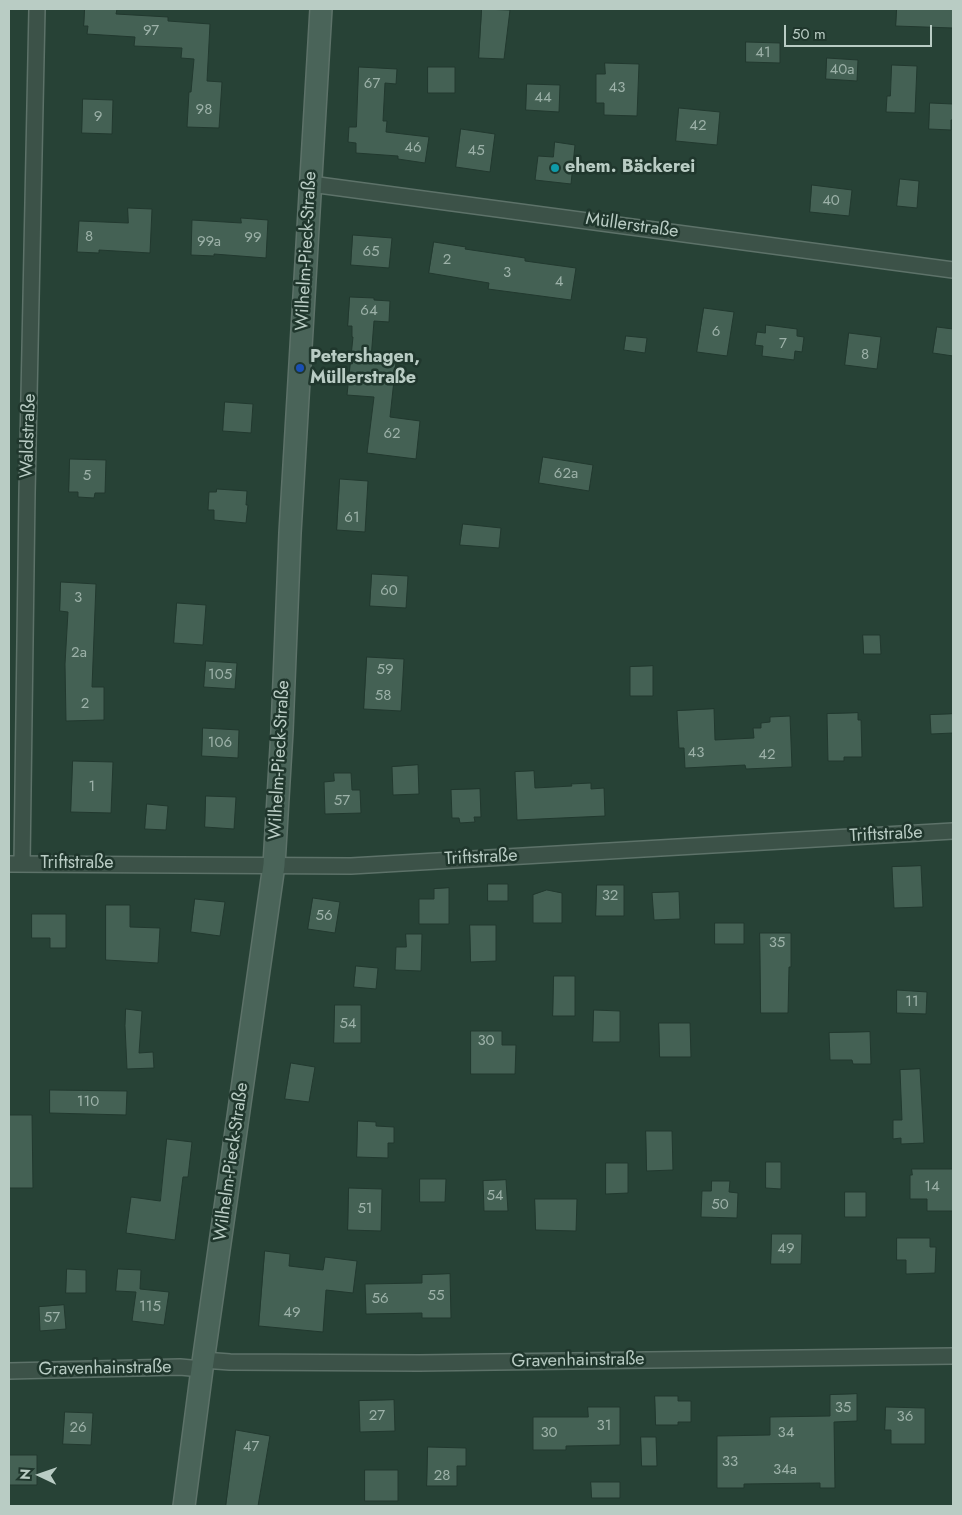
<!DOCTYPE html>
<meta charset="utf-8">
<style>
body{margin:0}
#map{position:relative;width:962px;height:1515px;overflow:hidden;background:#274236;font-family:Jost,sans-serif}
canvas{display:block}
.frame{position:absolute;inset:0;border:10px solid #b9ccc4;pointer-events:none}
.north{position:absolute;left:15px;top:1450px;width:50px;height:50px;-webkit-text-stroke:4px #20372d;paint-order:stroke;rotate:273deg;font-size:14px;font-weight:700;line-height:20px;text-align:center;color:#b9ccc4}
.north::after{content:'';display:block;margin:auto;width:18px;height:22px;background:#b9ccc4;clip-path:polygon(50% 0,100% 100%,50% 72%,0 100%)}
.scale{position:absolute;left:784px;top:25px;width:148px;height:22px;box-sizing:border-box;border:2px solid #b9ccc4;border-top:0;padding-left:6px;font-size:15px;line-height:18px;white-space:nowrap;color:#b9ccc4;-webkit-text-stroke:4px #20372d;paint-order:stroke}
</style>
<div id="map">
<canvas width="962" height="1515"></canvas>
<div class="frame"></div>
<div class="north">N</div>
<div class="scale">50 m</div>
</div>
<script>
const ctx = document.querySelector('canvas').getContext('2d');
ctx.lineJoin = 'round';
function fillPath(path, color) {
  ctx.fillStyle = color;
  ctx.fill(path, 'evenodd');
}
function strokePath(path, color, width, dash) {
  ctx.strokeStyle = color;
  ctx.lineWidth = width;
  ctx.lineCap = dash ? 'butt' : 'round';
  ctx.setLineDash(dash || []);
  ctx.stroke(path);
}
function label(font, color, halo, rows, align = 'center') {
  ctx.font = font + ' Jost,sans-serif';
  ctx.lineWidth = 5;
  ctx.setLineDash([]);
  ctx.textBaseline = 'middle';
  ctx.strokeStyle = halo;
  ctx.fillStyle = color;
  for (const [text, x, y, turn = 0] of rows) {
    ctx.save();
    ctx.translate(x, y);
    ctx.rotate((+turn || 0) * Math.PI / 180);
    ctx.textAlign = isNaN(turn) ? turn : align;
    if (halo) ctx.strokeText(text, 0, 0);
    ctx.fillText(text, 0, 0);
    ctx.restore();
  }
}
const building = new Path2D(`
 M85 9H117L116 14 168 17V21L210 24 207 81 222 82 219 128 187 127 189 92H191L194 59 181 58 182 48 134 46 135 37 87 34 88 26H84Z
 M482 9 510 10 504 59 479 58Z
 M897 9H953V28L896 26Z
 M746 42 780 43V63L746 62Z
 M827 58 858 60 857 81 826 79Z
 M605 63 639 64 637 116 604 115V103H596V74H605Z
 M892 65 917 66 915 113 886 112 887 96H890Z
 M359 67 397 69 396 84 385 83 383 121H387L386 132 429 137 425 163 398 159V156L356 153V143L348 142 349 127H356Z
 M428 67H455V93H428Z
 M527 84 560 85 559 112 526 110Z
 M83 99 113 100 112 134 82 133Z
 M930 103 953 104V120H951V130L929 129Z
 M679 108 720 112 717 145 676 141Z
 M461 129 495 134 490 172 456 167Z
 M555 142 575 145 571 184 535 180 538 156 553 157Z
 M900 179 919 181 917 208 897 206Z
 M812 185 852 190 849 216 810 212Z
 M128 208 152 209 150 253 99 250V253L77 252 79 221 128 223Z
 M241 218 268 220 266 258 214 254V256L191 255 192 220 241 223Z
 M353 235 392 238 389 268 351 265Z
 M434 242 466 247 465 249 525 258V261L576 268 571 300 488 289 489 283 429 273Z
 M350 297 374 298V300L390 301 389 322 374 321 371 359 396 362 390 417 420 421 416 459 367 453 374 397 347 395 353 337H352V326H348Z
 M704 308 734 312 727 356 697 352Z
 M766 325 797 329V336L804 337 802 352 795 351 794 360 762 356 763 346 755 345 757 332 765 333Z
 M937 327 953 329V356L933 353Z
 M849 333 881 337 877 369 845 365Z
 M626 336 647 338 645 353 624 350Z
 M225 402 253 404 251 433 223 431Z
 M543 457 593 465 589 491 539 483Z
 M70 459 106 460 105 493H95L94 498 78 497V492H69Z
 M340 479 368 481 365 532 337 530Z
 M217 489 247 491 246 505H248L246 523 214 520V510H208L209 492H216Z
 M463 524 501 528 499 548 460 545Z
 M372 574 408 576 406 608 370 606Z
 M61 582 96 584 92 687H104V720L66 721 65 664 68 612 60 611Z
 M177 603 206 605 203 645 174 643Z
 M863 635H880L881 654H864Z
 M367 657 404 659 401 711 364 709Z
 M206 661 237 663 235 689 204 687Z
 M653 666V696H630V667Z
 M714 709 715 740 754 738 753 728H761V723L770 722V717L790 716 792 767 746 769 745 765 685 768 684 748H679L677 711Z
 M858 713V720H861L862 757H844V761H828L827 714Z
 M953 714V733L931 734 930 715Z
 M203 728 239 730 238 758 202 756Z
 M73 761 113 762 111 813 71 812Z
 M418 765 419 794 393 795 392 767Z
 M534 771 535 788 572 786 571 784 591 783V789L604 788 605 816 517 820 515 772Z
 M334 773H351L352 790H360L361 813 325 814 324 782 334 781Z
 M480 789 481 817H474L475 822 460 823 459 818H452L451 790Z
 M206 796 236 797 234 829 205 827Z
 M147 804 168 806 166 830 145 829Z
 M921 866 923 907 894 908 892 867Z
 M488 884H508V901H488Z
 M597 885H624V916H596Z
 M449 888V924H419V899H434V889Z
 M547 890 562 893V923H533V895Z
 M679 892 680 919 654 920 652 893Z
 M313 898 340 902 335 933 308 929Z
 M195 899 225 902 220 936 191 932Z
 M106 905H130V927L160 928 158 963 106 960Z
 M32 914H66V948H50V938H32Z
 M715 923H744V944H715Z
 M470 925H496V961L471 962Z
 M760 933H791V967H789L788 1013H761Z
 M406 934H422L421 971 395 970 396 947H406Z
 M356 966 378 968 376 989 354 987Z
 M554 976H575V1016H553Z
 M897 990 927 992 926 1014 897 1013Z
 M335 1005H361V1043H334Z
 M126 1009 142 1011 139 1053 153 1052 154 1068 127 1069 125 1026Z
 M594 1010 620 1011V1042H593Z
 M659 1023H690L691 1057H660Z
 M471 1031H502V1045H516L515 1074H471Z
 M870 1032 871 1064H853L852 1060H830L829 1033Z
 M291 1063 315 1067 309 1102 285 1099Z
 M920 1069 924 1143 901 1144V1138L893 1139V1120H902L900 1070Z
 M50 1090 127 1091 126 1115 50 1113Z
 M9 1115H32L33 1188H9Z
 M358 1121 376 1122V1126L394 1127V1143H388V1158L357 1157Z
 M646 1131H672L673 1170 647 1171Z
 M167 1139 192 1142 188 1177H183L175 1240 126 1233 131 1197 160 1201Z
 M766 1162H781V1189L766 1188Z
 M606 1163H628V1193L606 1194Z
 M912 1169H953V1211H927V1199H910V1175H912Z
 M420 1179H446L445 1202H420Z
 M506 1180 508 1211H484L483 1181Z
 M712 1181H730L729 1192 738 1193 737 1218 701 1217 702 1191H711Z
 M349 1188 382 1189 381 1231 348 1230Z
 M845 1192H866V1217H845Z
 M535 1199H577L576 1231 536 1230Z
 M772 1234H802L801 1264H771Z
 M897 1238H930V1247H936L935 1273 906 1274V1260H897Z
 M265 1251 290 1254 289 1266 323 1270 325 1257 357 1261 353 1293 326 1290 323 1332 259 1326Z
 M67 1269 86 1270V1293H66Z
 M118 1269 141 1270 140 1289 169 1292 164 1325 132 1321 136 1292 116 1291Z
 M450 1274 451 1318H422V1313L366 1314 365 1284 422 1283V1275Z
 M64 1305 66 1329 40 1331 39 1307Z
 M857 1394V1421L834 1422 835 1488H820V1483L744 1484V1488H717V1436L770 1435V1417L830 1416V1395Z
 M655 1396H678V1401H691V1422H678V1425H656Z
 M394 1400 395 1431 360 1432 359 1401Z
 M588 1407H620V1445L566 1446V1450H533V1417H588Z
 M886 1407 925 1408V1444H891V1430H885Z
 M65 1412 93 1413 91 1445 63 1444Z
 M236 1430 270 1436 258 1506H226Z
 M641 1437H656L657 1466H642Z
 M428 1447 466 1448V1466H457V1486H427Z
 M9 1455H37V1485H9Z
 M365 1470H398V1501H365Z
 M591 1482H620V1498H592Z`);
fillPath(building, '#446154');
strokePath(building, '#22392f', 1);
const street = new Path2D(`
 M311 184 953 270
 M9 864 351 866 953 831
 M22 864 27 493 37 9
 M203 1360 230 1362 419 1363 953 1356
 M9 1371 180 1367 202 1369`);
const secondary = new Path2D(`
 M184 1506 202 1369 274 865 282 731 290 533 321 9`);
strokePath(street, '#5d7269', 18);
strokePath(secondary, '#5d7269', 24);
strokePath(street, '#3c5248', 15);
strokePath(secondary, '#4a6459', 21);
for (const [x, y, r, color] of [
 [555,168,5,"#0f9aa8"],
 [300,368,5,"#1a4fb4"]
]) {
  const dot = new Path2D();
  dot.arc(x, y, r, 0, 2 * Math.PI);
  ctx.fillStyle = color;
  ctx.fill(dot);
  strokePath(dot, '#20372d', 2);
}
label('15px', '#9cb1a8', null, [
 ["97",151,31],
 ["41",763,53],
 ["40a",842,70],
 ["67",372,84],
 ["43",617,88],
 ["44",543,98],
 ["98",204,110],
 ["9",98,117],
 ["42",698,126],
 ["46",413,148],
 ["45",476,151],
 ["40",831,201],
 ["8",89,237],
 ["99",253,238],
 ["99a",209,242],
 ["65",371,252],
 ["2",447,260],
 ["3",507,273],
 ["4",559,282],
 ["64",369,311],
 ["6",716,332],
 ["7",783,344],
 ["8",865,355],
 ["62",392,434],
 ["62a",566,474],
 ["5",87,476],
 ["61",352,518],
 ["60",389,591],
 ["3",78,598],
 ["2a",79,653],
 ["59",385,670],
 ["105",220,675],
 ["58",383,696],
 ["2",85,704],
 ["106",220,743],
 ["43",696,753],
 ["42",767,755],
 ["1",92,787],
 ["57",342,801],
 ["32",610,896],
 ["56",324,916],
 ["35",777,943],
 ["11",912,1002],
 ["54",348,1024],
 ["30",486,1041],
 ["110",88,1102],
 ["14",932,1187],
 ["54",495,1196],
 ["50",720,1205],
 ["51",365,1209],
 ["49",786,1249],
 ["55",436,1296],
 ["56",380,1299],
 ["115",150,1307],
 ["49",292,1313],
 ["57",52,1318],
 ["35",843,1408],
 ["27",377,1416],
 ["36",905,1417],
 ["31",604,1426],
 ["26",78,1428],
 ["30",549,1433],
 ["34",786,1433],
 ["47",251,1447],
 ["33",730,1462],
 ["34a",785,1470],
 ["28",442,1476]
]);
label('bold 18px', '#b9ccc4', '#20372d', [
 ["ehem. Bäckerei",565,168],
 ["Petershagen,",310,358],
 ["Müllerstraße",310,379]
], 'left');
label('18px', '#b9ccc4', '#20372d', [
 ["Müllerstraße",632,226,8],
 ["Wilhelm-Pieck-Straße",307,251,-87],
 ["Waldstraße",29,436,-88],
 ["Wilhelm-Pieck-Straße",280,760,-87],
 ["Triftstraße",886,835,-3],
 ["Triftstraße",481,858,-3],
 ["Triftstraße",77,864],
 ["Wilhelm-Pieck-Straße",232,1162,-82],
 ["Gravenhainstraße",578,1361,-1],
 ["Gravenhainstraße",105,1369,-1]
]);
</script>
